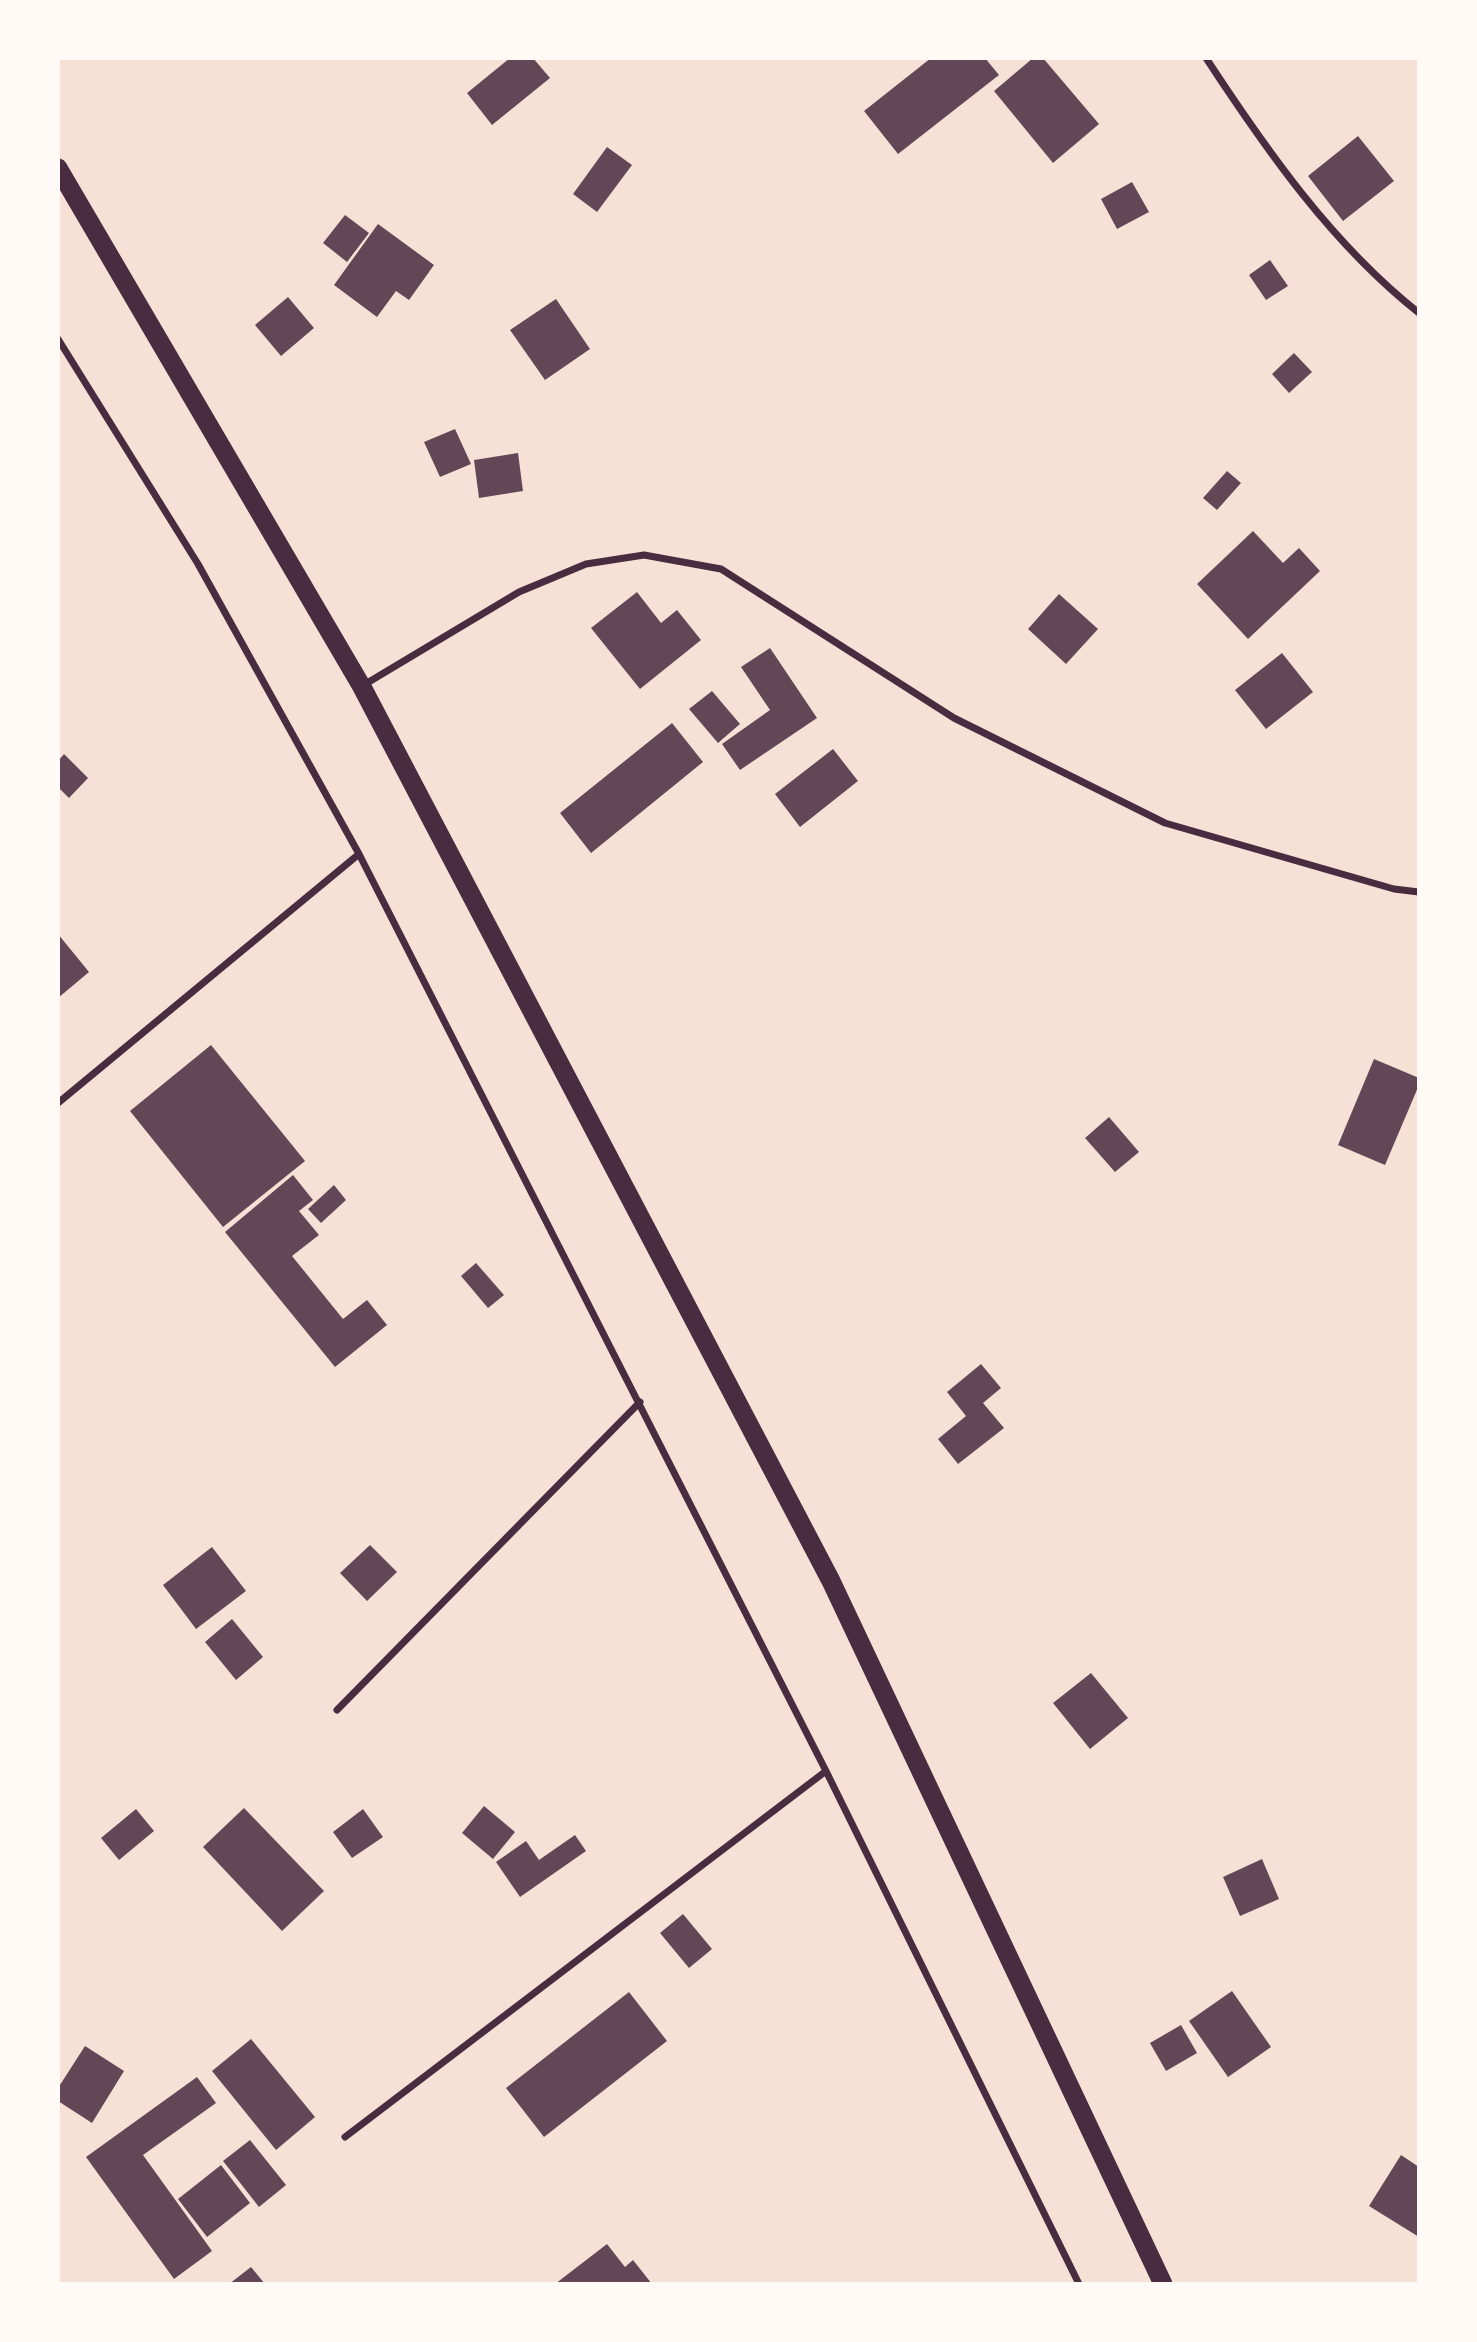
<!DOCTYPE html>
<style>
body{margin:0}
#map{position:relative;width:1477px;height:2342px;overflow:hidden;background:#f7e1d7;font-family:"Varela Round",sans-serif}
canvas{display:block}
.frame{position:absolute;inset:0;border:60px solid #fffaf5;pointer-events:none}
</style>
<div id="map">
<canvas width="1477" height="2342"></canvas>
<div class="frame"></div>
</div>
<script>
const ctx = document.querySelector('canvas').getContext('2d');
ctx.lineJoin = 'round';
function fillPath(path, color) {
  ctx.fillStyle = color;
  ctx.fill(path, 'evenodd');
}
function strokePath(path, color, width, dash) {
  ctx.strokeStyle = color;
  ctx.lineWidth = width;
  ctx.lineCap = dash ? 'butt' : 'round';
  ctx.setLineDash(dash || []);
  ctx.stroke(path);
}
fillPath(new Path2D(`
 M510 58H533L550 78 492 125 467 93Z
 M931 58H985L999 75 898 154 864 111Z
 M1033 58H1043L1099 124 1053 163 994 91Z
 M1358 136 1394 181 1343 221 1308 176Z
 M607 147 632 165 597 212 573 194Z
 M1132 182 1149 212 1117 229 1101 199Z
 M345 215 369 233 347 262 323 243Z
 M378 224 434 265 409 300 396 291 377 317 334 285Z
 M1270 260 1288 286 1266 300 1249 275Z
 M288 297 314 328 281 356 255 325Z
 M556 299 590 349 545 380 510 330Z
 M1294 353 1312 372 1289 393 1272 374Z
 M455 429 471 464 440 477 424 442Z
 M518 453 523 491 479 498 474 460Z
 M1227 471 1241 483 1217 510 1203 498Z
 M1253 531 1283 563 1299 548 1320 571 1248 639 1197 584Z
 M637 592 661 623 677 610 701 640 640 689 591 628Z
 M1059 594 1098 629 1066 664 1028 629Z
 M770 648 817 718 740 770 722 744 770 710 741 667Z
 M1282 653 1313 692 1266 729 1235 690Z
 M712 691 740 724 718 743 689 709Z
 M672 723 703 762 591 853 560 813Z
 M833 749 858 781 800 827 775 794Z
 M64 754 88 778 69 798 58 787V761Z
 M58 934 89 972 58 998Z
 M211 1045 305 1161 223 1227 130 1111Z
 M1374 1059 1419 1078V1085L1385 1165 1338 1145Z
 M1109 1117 1139 1152 1115 1172 1085 1138Z
 M293 1175 313 1200 299 1211 319 1235 292 1256 343 1319 367 1300 387 1325 335 1367 225 1232Z
 M334 1185 346 1200 321 1223 308 1209Z
 M476 1263 504 1295 488 1308 461 1276Z
 M981 1364 1001 1388 983 1403 1004 1428 958 1464 938 1439 966 1416 947 1392Z
 M370 1545 397 1572 367 1601 340 1573Z
 M212 1547 246 1591 196 1629 163 1585Z
 M232 1619 263 1657 236 1680 205 1642Z
 M1091 1673 1128 1718 1090 1749 1053 1703Z
 M484 1806 515 1832 493 1859 462 1833Z
 M244 1808 324 1891 282 1931 203 1847Z
 M136 1809 154 1831 119 1860 101 1838Z
 M363 1809 383 1837 352 1858 333 1832Z
 M575 1835 586 1851 520 1897 496 1862 526 1841 539 1860Z
 M1262 1859 1279 1899 1240 1916 1223 1877Z
 M683 1914 712 1949 689 1968 660 1933Z
 M1232 1991 1271 2047 1228 2077 1189 2021Z
 M629 1992 667 2041 544 2137 506 2088Z
 M1181 2025 1197 2053 1166 2071 1150 2043Z
 M251 2039 315 2117 276 2150 212 2071Z
 M85 2046 124 2071 92 2123 58 2101V2088Z
 M197 2077 216 2103 143 2155 212 2251 174 2279 86 2157Z
 M250 2140 286 2185 259 2207 223 2161Z
 M1401 2155 1419 2167V2237L1369 2206Z
 M221 2165 250 2203 207 2237 178 2199Z
 M607 2244 625 2267 633 2260 652 2284H555Z
 M251 2267 265 2284H229Z`), '#644757');
strokePath(new Path2D(`
 M1206 58C1267 151 1332 244 1419 313
 M58 339 198 564 359 854 826 1771 1079 2284
 M362 686 519 592 586 564 644 555 721 569 954 718 1165 823 1394 889 1419 892
 M58 1103 359 854
 M337 1710 640 1402
 M345 2137 826 1771`), '#4a2c40', 7);
strokePath(new Path2D(`
 M58 168 362 687 831 1581 1163 2284`), '#4a2c40', 19);
</script>
